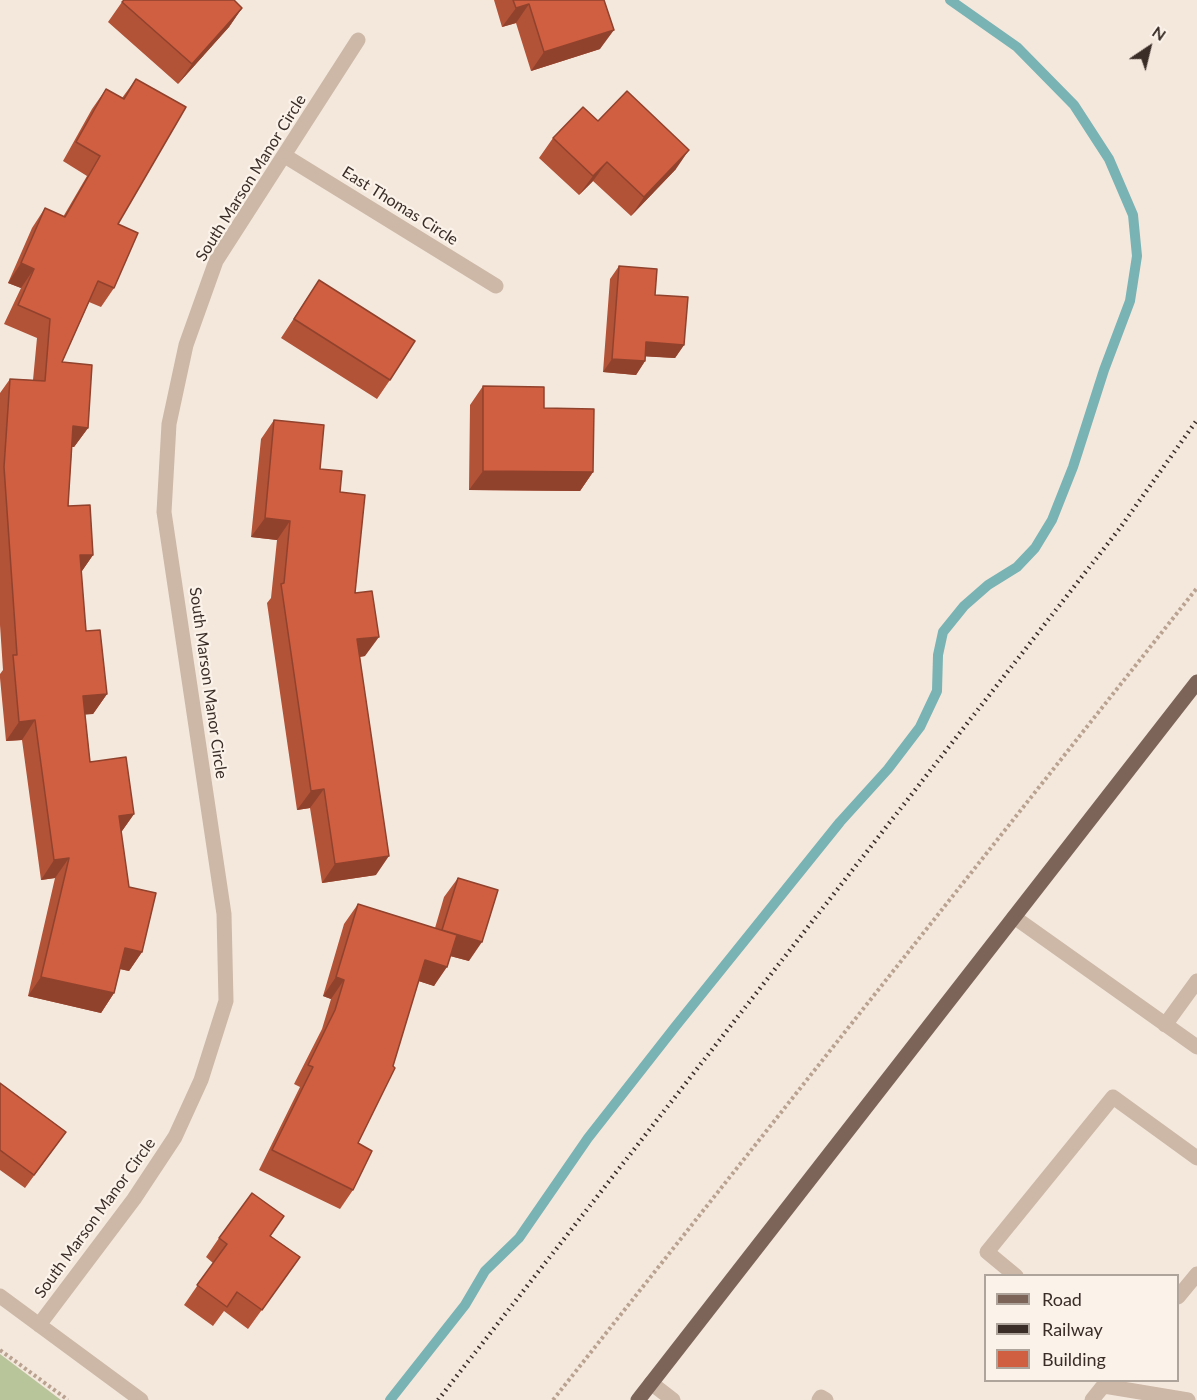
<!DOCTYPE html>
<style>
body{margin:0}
#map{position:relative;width:1197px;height:1400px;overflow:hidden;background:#f4e8dd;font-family:Lato,sans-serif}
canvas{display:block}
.legend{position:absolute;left:984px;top:1274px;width:195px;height:108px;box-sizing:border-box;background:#fbf3ea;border:2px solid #aea49c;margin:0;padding:8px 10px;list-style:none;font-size:18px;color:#3a2d28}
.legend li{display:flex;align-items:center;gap:12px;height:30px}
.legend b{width:30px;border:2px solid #aea49c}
.north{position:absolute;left:1119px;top:18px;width:60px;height:60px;-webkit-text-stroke:4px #fbf3ea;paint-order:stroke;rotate:35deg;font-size:16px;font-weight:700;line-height:24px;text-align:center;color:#3a2d28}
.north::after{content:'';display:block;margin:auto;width:21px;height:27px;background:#3a2d28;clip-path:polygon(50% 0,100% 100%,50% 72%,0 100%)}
</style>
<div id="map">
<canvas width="1197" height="1400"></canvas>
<ul class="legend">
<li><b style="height:8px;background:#7d6458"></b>Road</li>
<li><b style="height:8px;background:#3a2d28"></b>Railway</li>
<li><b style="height:16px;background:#cf5f40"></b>Building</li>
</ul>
<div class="north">N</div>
</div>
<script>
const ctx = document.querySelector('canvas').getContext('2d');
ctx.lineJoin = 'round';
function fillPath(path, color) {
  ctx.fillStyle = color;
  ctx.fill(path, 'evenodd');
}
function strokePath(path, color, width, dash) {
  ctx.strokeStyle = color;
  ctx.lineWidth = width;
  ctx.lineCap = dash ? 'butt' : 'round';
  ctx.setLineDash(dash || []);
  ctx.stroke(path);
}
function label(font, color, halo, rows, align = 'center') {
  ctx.font = font + ' Lato,sans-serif';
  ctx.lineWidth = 4.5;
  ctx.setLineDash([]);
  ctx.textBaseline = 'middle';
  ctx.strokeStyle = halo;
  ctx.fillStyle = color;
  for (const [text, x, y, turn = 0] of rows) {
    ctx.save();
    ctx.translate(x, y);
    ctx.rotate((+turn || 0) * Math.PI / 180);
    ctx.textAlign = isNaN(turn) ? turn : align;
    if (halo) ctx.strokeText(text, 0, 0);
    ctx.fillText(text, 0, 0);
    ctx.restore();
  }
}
fillPath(new Path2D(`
 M0 1354 61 1400H0Z`), '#b8c59b');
strokePath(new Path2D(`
 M390 1400 465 1305 485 1271 519 1238 588 1138 675 1027 840 822 888 769 920 727 937 691 938 655 943 632 964 606 988 585 1017 567 1035 548 1052 520 1073 467 1104 370 1130 301 1137 256 1133 215 1109 159 1074 105 1017 47 950 0`), '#79b3b4', 10);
strokePath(new Path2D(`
 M0 1350 68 1400
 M553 1400 1197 588`), '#baa291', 4, [3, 3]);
strokePath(new Path2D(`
 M285 156 496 286
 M1014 917 1197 1047
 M1165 1025 1197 981
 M1016 1276 987 1252 1113 1097 1197 1158
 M0 1296 141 1400
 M1178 1297 1197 1274
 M39 1325 134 1199 175 1137 201 1080 226 1001 224 914 164 512 169 424 186 345 216 261 358 40
 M651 1383 673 1400
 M1104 1386 1188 1400
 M819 1400 821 1397 826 1400
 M1092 1400 1108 1380`), '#cdb8a7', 15);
strokePath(new Path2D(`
 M638 1400 1197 682`), '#7d6458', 15);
strokePath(new Path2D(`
 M438 1400 1120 528 1197 420`), '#3a2d28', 4.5, [1.5, 4.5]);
fillPath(new Path2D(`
 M494 0H604L600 49 531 71 516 23 502 27Z
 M122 2 242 8 229 27 178 84 108 22Z
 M136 79 118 224 114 288 101 307 89 302 62 362 88 428 74 447H72L68 506 93 555 81 572 86 631 107 694 93 714H85L90 762 134 814 121 832 129 887 142 952 129 971 120 969 114 993 101 1013 28 996 55 878 41 880 22 740 6 741 0 678V674L3 670 0 625V393L10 379 33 380 37 338 4 324 21 288 8 283 32 228 45 208 63 217 87 176 63 161 92 109 106 89 122 98Z
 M598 121 676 169 631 216 593 181 579 195 539 158 553 138Z
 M619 266 655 295 684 345 675 358 645 356V361L636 375 603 372 610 279Z
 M319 280 390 380 377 399 281 338Z
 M483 386 544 408 593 472 580 491 469 490 470 405Z
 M274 420 340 492 365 656 360 657 376 875 322 883 310 808 297 810 267 603 271 598 277 540 251 537 261 439Z
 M458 878 469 961 450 956 434 986 419 981 358 1143 353 1190 340 1209 259 1170 300 1087 294 1084 322 1029 331 999 323 996 344 924 358 904 435 928 444 897Z
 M0 1083 66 1132 25 1188 0 1170Z
 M271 1236 300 1257 248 1329 224 1311 213 1326 184 1305 213 1263 206 1257 219 1238Z`), '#b25237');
fillPath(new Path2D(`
 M529 4 516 23 502 27 516 8Z
 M242 8 229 27 178 84 192 64Z
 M614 30 600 49 531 71 544 52Z
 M689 150 676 169 631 216 644 197Z
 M607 162 593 181 579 195 593 176Z
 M21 263 34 269 21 288 8 283Z
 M646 342 684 345 675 358 637 356Z
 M612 359 645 361 636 375 603 372Z
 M73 426 88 428 74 447 60 446Z
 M483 471 593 472 580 491 469 490Z
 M265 518 290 521 277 540 251 537Z
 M80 555H93L80 574Z
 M379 637 365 656 344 659 357 639Z
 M107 694 93 714 70 716 83 696Z
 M35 720 22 740 6 741 19 722Z
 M324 789 310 808 297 810 311 791Z
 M134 814 120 834 119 816Z
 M389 856 376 875 322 883 335 864Z
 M69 858 55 878 41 880 54 860Z
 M442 930 482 942 469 961 428 950Z
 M125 948 142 952 129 971 111 967Z
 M425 960 447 967 434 986 412 979Z
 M41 977 114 993 101 1013 28 996Z
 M336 977 344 980 331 999 323 996Z`), '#91422d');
const building = new Path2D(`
 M124 0H234L242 8 192 64 122 2Z
 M513 0H604L614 30 544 52 529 4 516 8Z
 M136 79 186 107 118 224 138 233 114 288 98 281 62 362 92 365 88 428 73 426 68 506 90 505 93 555H80L86 631 100 630 107 694 83 696 90 762 126 757 134 814 119 816 129 887 156 893 142 952 125 948 114 993 41 977 69 858 54 860 35 720 19 722 13 655H17L4 467 10 379 45 381 50 319 18 305 34 269 21 263 45 208 65 217 100 156 76 142 106 89 124 99Z
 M627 91 689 150 644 197 607 162 593 176 553 138 583 107 598 121Z
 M619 266 657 269 655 295 688 297 684 345 646 342 645 361 612 359Z
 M319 280 415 341 390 380 294 319Z
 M483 386 544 387V408L594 409 593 472 483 471Z
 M274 420 324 425 320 469 342 471 340 492 365 495 355 593 372 591 379 637 357 639 389 856 335 864 324 789 311 791 281 584 284 583 290 521 265 518Z
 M458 878 498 890 482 942 442 930Z
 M358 904 457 935 447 967 425 960 393 1066 395 1068 358 1143 372 1151 353 1190 272 1150 313 1067 308 1065 335 1010 344 980 336 977Z
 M0 1083 66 1132 34 1175 0 1150Z
 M252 1193 284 1216 270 1236 300 1257 262 1310 237 1292 227 1307 197 1285 227 1244 219 1238Z`);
fillPath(building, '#cf5f40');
strokePath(building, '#91422d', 1.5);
label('16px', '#3a2d28', '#fbf3ea', [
 ["South Marson Manor Circle",251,178,-58],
 ["East Thomas Circle",400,206,32],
 ["South Marson Manor Circle",208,683,82],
 ["South Marson Manor Circle",95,1218,-54]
]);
</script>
